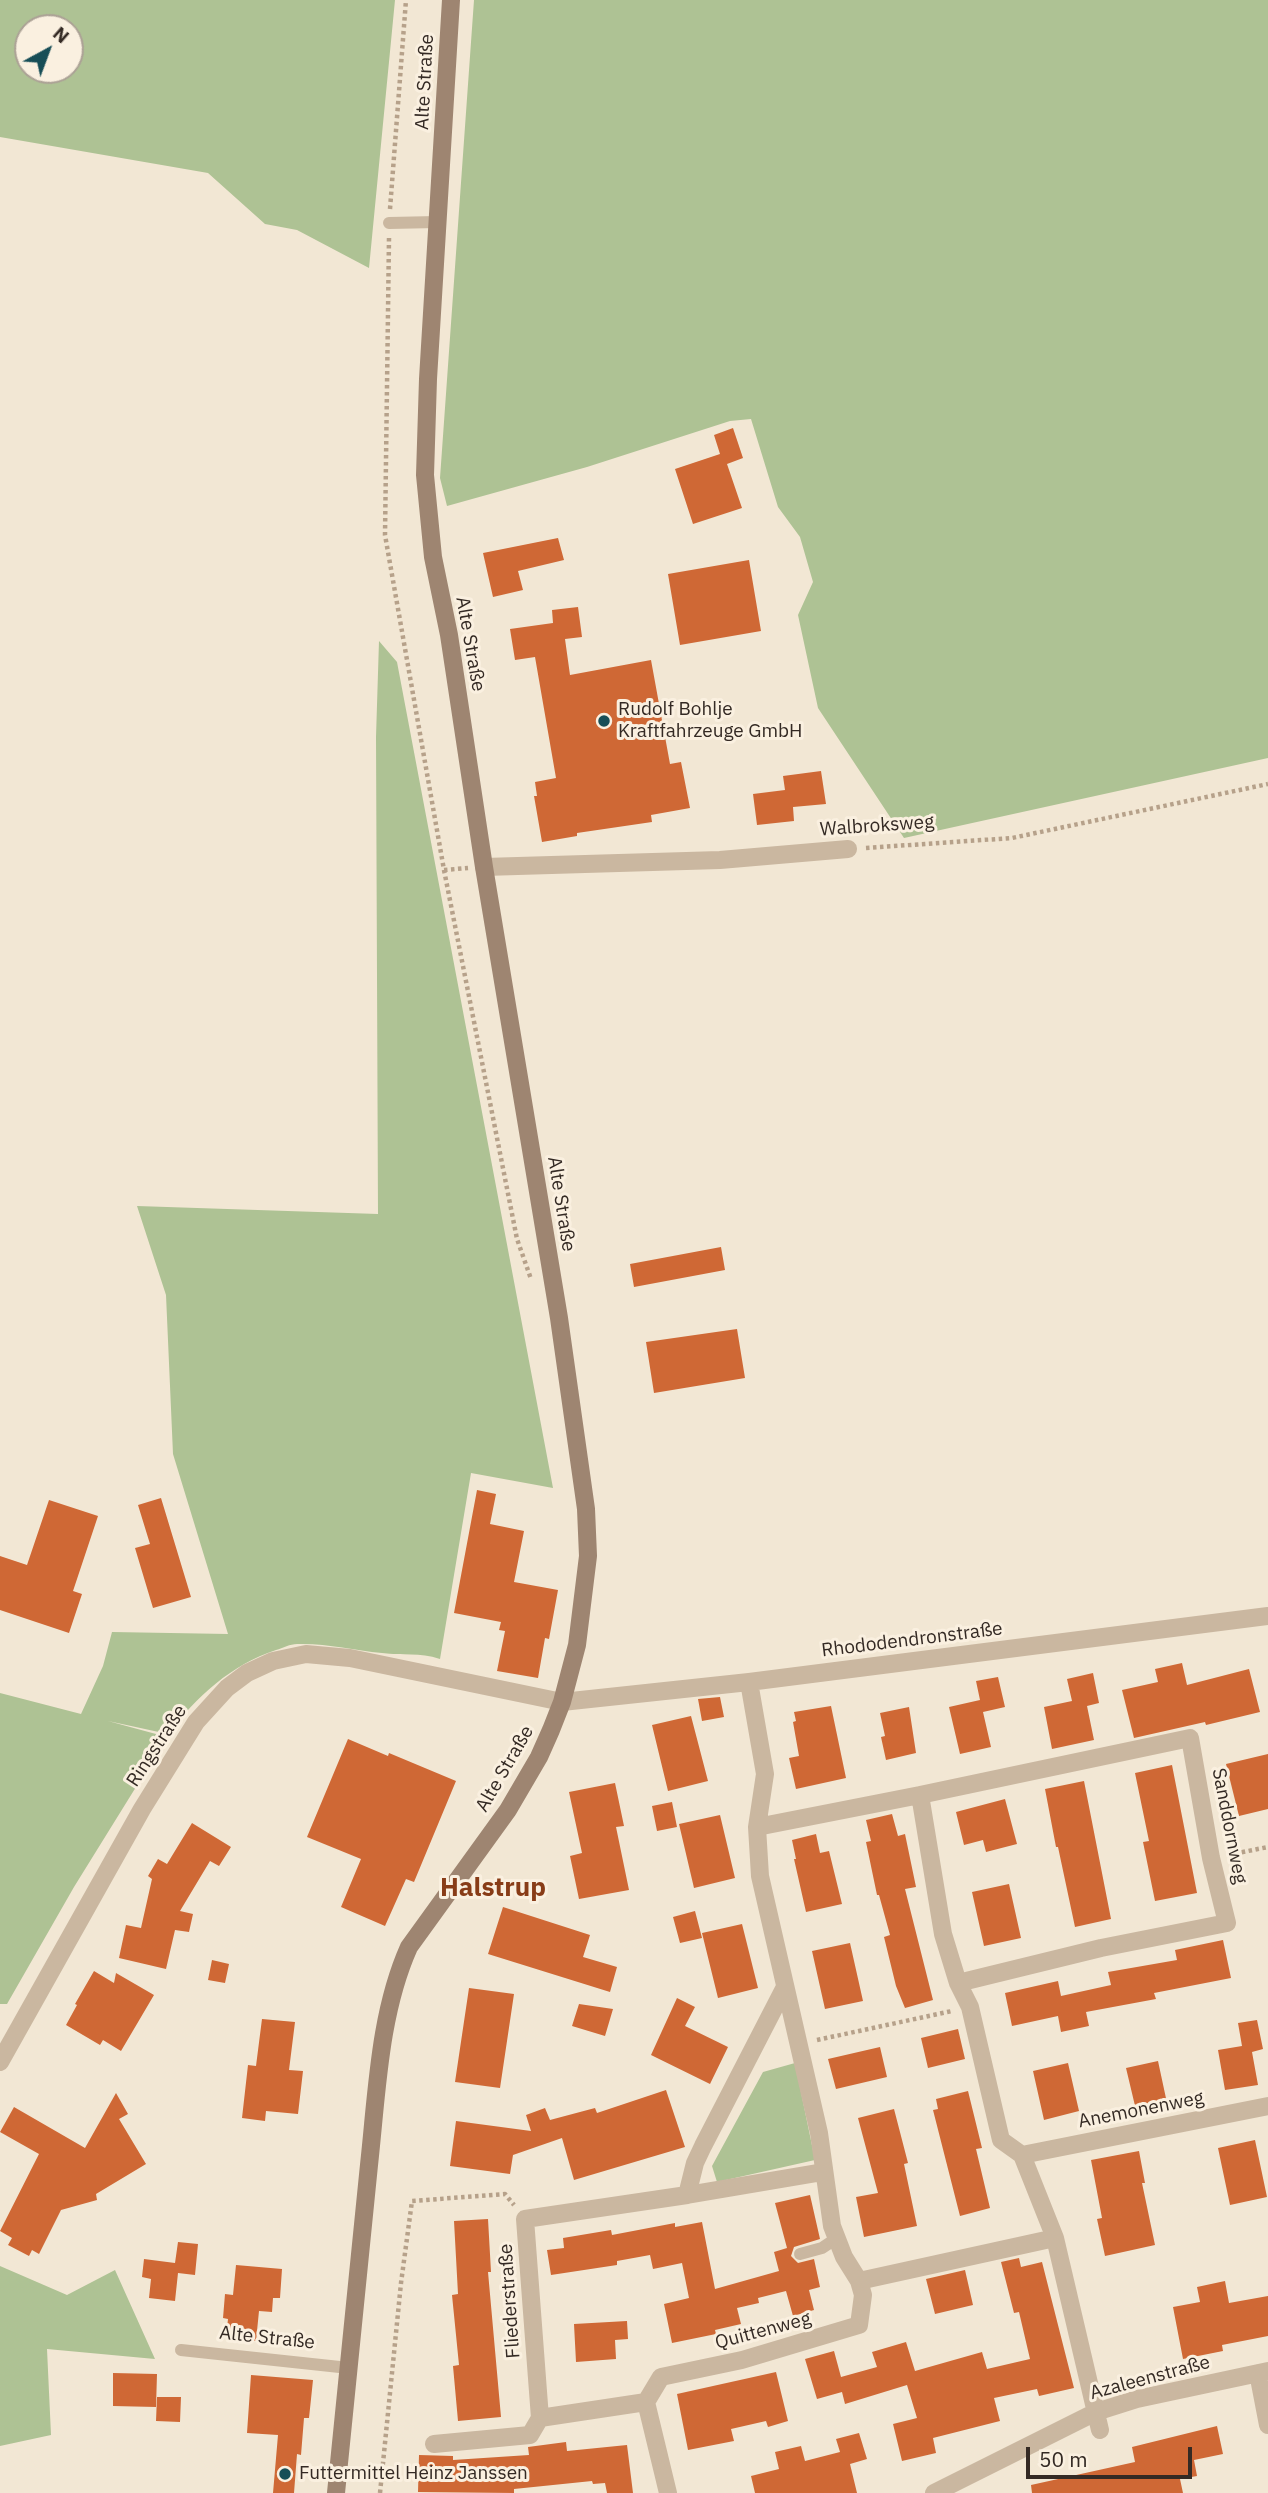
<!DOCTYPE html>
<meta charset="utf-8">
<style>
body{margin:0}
#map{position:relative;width:1268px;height:2493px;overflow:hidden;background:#f2e7d4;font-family:"IBM Plex Sans",sans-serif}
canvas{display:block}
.north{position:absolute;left:14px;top:14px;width:70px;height:70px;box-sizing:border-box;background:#faf0e0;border:2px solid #aba195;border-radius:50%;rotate:41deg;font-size:19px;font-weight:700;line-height:28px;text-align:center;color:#342a24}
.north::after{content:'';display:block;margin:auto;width:24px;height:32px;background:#174e57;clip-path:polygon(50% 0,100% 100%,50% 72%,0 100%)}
.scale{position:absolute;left:1026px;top:2447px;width:166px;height:32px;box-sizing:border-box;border:4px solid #342a24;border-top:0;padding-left:9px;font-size:21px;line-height:24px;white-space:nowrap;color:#342a24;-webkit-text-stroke:5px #faf0e0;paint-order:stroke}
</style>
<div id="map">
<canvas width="1268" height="2493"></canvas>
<div class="north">N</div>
<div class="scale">50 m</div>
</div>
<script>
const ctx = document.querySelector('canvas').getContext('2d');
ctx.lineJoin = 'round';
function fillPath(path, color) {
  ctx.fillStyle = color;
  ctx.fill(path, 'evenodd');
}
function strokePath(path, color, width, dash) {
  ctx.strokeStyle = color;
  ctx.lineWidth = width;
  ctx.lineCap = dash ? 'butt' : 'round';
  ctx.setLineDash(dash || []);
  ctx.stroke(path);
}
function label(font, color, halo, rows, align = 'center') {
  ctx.font = font + ' "IBM Plex Sans",sans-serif';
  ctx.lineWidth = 6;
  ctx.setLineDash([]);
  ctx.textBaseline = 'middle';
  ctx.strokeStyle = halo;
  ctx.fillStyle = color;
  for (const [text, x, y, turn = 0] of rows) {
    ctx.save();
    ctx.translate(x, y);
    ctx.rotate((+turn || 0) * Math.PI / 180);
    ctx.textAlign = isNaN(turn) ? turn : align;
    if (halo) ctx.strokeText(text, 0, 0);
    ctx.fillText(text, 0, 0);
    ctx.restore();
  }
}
fillPath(new Path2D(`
 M0 0H395L369 268 297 230 265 224 208 173 0 137ZM28 28H70V70H28Z
 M474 0H1268V758L904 838 818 708 798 615 813 582 800 537 778 507 751 419 730 421 587 467 447 506 440 478Z
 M379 641 397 662 553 1488 471 1473 440 1659C419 1652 403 1656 382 1653 353 1650 326 1643 297 1644 290 1644 283 1648 276 1650 231 1665 197 1696 168 1734L108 1721 167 1737 74 1887 7 2004H0V1693L81 1714 103 1666 112 1632 228 1634 173 1454 166 1295 137 1206 378 1214 376 737Z
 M795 2063 815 2160 717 2182 712 2166 763 2072Z
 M0 2266 67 2295 115 2270 155 2359 47 2349 51 2435 0 2446Z`), '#aec294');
fillPath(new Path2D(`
 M733 428 743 458 727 464 742 508 693 524 675 469 720 454 714 435Z
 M558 538 564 560 518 571 523 590 493 597 483 553Z
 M749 560 761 631 680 645 668 574Z
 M578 607 582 637 565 639 570 675 651 660 670 764 681 762 690 808 651 815 652 822 577 833V836L542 842 534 796H537L535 782 556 778 535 657 515 660 510 629 553 623 552 610Z
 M821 771 826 804 793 807 794 821 757 825 753 794 785 790 783 776Z
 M721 1247 725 1270 634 1287 630 1264Z
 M737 1329 745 1378 654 1393 646 1342Z
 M477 1490 496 1494 490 1524 524 1531 514 1582 558 1590 549 1639 545 1638 538 1678 497 1671 505 1631 499 1630 501 1622 454 1613Z
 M161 1498 191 1597 153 1608 135 1548 150 1544 138 1505Z
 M49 1500 98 1516 73 1591 82 1594 69 1633 0 1610V1556L27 1565Z
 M1182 1663 1187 1685 1249 1669 1260 1712 1206 1725 1205 1722 1134 1738 1122 1690 1158 1682 1155 1669Z
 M1093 1673 1099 1703 1087 1706 1094 1740 1052 1749 1044 1707 1072 1701 1067 1679Z
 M998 1677 1005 1707 983 1712 991 1747 960 1754 949 1707 980 1700 976 1681Z
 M720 1697 724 1717 702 1721 698 1699Z
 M831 1706 846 1778 796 1789 789 1758 799 1756 793 1722 796 1721 794 1712Z
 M909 1707 916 1753 886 1760 881 1737 885 1736 880 1713Z
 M691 1716 708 1781 668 1791 652 1725Z
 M348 1739 388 1756 389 1753 456 1781 414 1882 406 1879 385 1926 341 1907 361 1859 307 1837Z
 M1268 1754V1809L1239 1816 1226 1764Z
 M1172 1765 1197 1893 1155 1901 1143 1842 1149 1841 1135 1773Z
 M1084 1781 1111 1919 1075 1927 1058 1847H1056L1045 1789Z
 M615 1783 624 1826 616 1827 629 1890 579 1899 570 1856 582 1853 569 1792Z
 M1005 1799 1017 1844 986 1852 983 1840 964 1845 956 1812Z
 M672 1802 677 1827 657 1831 652 1806Z
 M892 1814 898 1836 905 1834 916 1887 905 1889 933 2000 905 2008 896 1986 884 1937 890 1935 879 1895H877L866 1842 871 1841 866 1820Z
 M720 1815 735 1878 694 1888 679 1824Z
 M192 1823 231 1847 219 1866 210 1861 180 1911 193 1914 189 1932 175 1930 166 1969 119 1958 126 1925 141 1928 152 1879 148 1876 158 1859 167 1864Z
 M816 1834 820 1853 829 1851 842 1904 806 1912 794 1859H796L792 1840Z
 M1009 1884 1021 1938 984 1946 972 1892Z
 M503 1907 590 1935 583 1957 617 1967 610 1992 488 1954Z
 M695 1911 702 1938 680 1943 673 1917Z
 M742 1924 758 1988 718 1998 702 1933Z
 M1223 1940 1231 1978 1154 1993 1156 1999 1086 2012 1089 2026 1061 2032 1058 2016 1012 2026 1005 1993 1058 1981 1061 1996 1111 1985 1108 1972 1177 1960 1175 1950Z
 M850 1943 863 2001 825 2009 812 1951Z
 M212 1960 229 1964 225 1983 208 1980Z
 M94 1971 114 1983 116 1973 154 1995 121 2051 103 2040 100 2045 66 2025 77 2005 75 2004Z
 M469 1988 514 1994 500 2088 455 2082Z
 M677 1998 695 2007 685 2026 728 2047 710 2084 651 2055Z
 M579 2004 613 2009 605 2036 572 2026Z
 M262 2019 295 2022 289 2070 303 2071 298 2114 266 2111 265 2121 242 2118 248 2065 256 2066Z
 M1257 2020 1263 2049 1252 2052 1258 2085 1225 2090 1218 2050 1242 2046 1238 2023Z
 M958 2029 965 2059 928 2068 921 2038Z
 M880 2047 887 2077 836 2089 828 2059Z
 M1158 2061 1167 2103 1136 2110 1126 2068Z
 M1068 2063 1079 2111 1044 2120 1033 2071Z
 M666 2090 685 2147 574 2180 562 2138 513 2155 510 2174 450 2166 456 2121 531 2131 526 2115 545 2108 550 2120 595 2108 597 2113Z
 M968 2091 982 2148 976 2149 990 2208 960 2216 933 2110 938 2109 936 2099Z
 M116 2093 128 2114 119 2119 146 2164 96 2194 97 2200 61 2210 39 2254 32 2250 29 2256 8 2245 12 2238 0 2231 39 2154 0 2132 14 2107 85 2148Z
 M894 2109 908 2163 904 2164 917 2226 864 2237 856 2197 878 2193 858 2118Z
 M1255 2140 1267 2197 1230 2205 1218 2148Z
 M1139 2151 1145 2183H1142L1155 2245 1105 2256 1097 2219 1102 2218 1091 2160Z
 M810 2195 820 2239 794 2247 791 2256 798 2263 814 2259 820 2287 809 2290 814 2310 793 2316 786 2291 758 2298 759 2303 737 2308 741 2324 715 2330 716 2334 672 2343 664 2304 689 2298 682 2263 653 2269 650 2255 617 2261V2265L551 2275 547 2250 564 2248 563 2238 611 2230 612 2235 675 2223V2227L702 2222 715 2289 779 2271 774 2252 787 2248 775 2203Z
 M488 2219 491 2272H488L501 2417 458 2421 453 2366 459 2365 452 2295 458 2294 454 2221Z
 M178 2242 198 2244 195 2275 178 2273 175 2301 149 2298 151 2279 142 2277 144 2259 175 2263Z
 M1019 2258 1021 2267 1042 2262 1074 2388 1039 2396 1037 2389 994 2398 1000 2421 933 2438 936 2453 902 2461 893 2424 917 2418 907 2385 845 2404 842 2392 817 2399 805 2359 834 2351 841 2377 877 2367 872 2352 906 2342 915 2371 982 2352 987 2369 1030 2359 1019 2312 1014 2313 1001 2262Z
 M236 2265 282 2269 280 2298H273L272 2312 259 2311 256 2341 226 2338 228 2319 223 2318 225 2294 233 2295Z
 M965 2270 973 2305 935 2314 926 2279Z
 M1225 2281 1229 2303 1268 2296V2336L1222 2345 1223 2351 1183 2359 1173 2307 1200 2302 1197 2287Z
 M627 2321 628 2339 615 2340 616 2359 576 2362 574 2324Z
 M776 2372 788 2421 768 2427 766 2421 731 2429 734 2441 688 2450 677 2394Z
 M113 2373 157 2374 156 2407 113 2406Z
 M251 2375 313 2380 309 2418H304L301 2455 297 2454 294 2493H273L278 2435 247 2433Z
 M157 2397H181L180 2422 156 2421Z
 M1217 2426 1223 2454 1194 2460 1197 2476 1180 2479 1183 2493H1032L1031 2485 1135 2462 1132 2447Z
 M859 2433 867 2459 850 2464 857 2493H755L751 2476 779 2469 775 2452 801 2446 805 2461 840 2452 836 2439Z
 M566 2442 567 2451 627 2445 633 2493H607L605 2483 593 2484 592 2481 514 2489V2493L418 2492 419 2455 453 2456V2460L529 2455 528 2447Z`), '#cf6835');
strokePath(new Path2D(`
 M390 209 406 0
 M389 238 385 535 444 870 517 1239 531 1279
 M866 848 1012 838 1268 784
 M444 870 468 868
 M1228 1855 1268 1847
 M817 2040 952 2011
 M380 2493 401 2283 412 2201 505 2194 514 2205`), '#b6a18a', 4.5, [3.5, 3.5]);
strokePath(new Path2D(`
 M389 223 437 222
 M800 2254 822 2248 837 2238
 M181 2350 349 2368`), '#cab7a0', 12);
strokePath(new Path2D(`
 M484 867 720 860 848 849
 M757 1827 920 1795
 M958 1983 943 1934 920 1795 1190 1738 1211 1858 1227 1923 1101 1948 958 1983 970 2007 1001 2140 1022 2155 1055 2238 1100 2430
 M0 2062 142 1809 196 1722 227 1688 247 1673 273 1661 306 1654 350 1658 562 1702 749 1682 1268 1616
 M1022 2155 1268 2106
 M687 2195 823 2172
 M859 2281 1055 2238
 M1258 2373 1268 2425
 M646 2402 661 2377 742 2360 859 2325 863 2295 859 2281 844 2257 832 2226 819 2133 760 1876 757 1827 765 1774 749 1682
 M434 2444 530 2435 540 2418
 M668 2493 646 2402 540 2418 525 2219 687 2195 695 2163 703 2146 785 1987
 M934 2493 1096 2412 1137 2399 1268 2371`), '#cab7a0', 18);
strokePath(new Path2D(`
 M336 2493C348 2384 357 2274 369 2165 377 2093 379 2014 409 1947L508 1810 539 1757 551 1730 562 1702 577 1645 588 1556 586 1509 559 1318 484 867 449 635 433 557 425 475 428 379 451 0`), '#9e8571', 18);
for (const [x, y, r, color] of [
 [604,721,7,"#174e57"],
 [285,2474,7,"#174e57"]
]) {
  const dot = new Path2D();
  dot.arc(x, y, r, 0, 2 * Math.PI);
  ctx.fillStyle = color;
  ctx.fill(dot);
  strokePath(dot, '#faf0e0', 2.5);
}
label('19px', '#342a24', '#faf0e0', [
 ["Alte Straße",425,82,-87],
 ["Alte Straße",470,644,80],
 ["Walbroksweg",877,826,-4],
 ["Alte Straße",561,1204,81],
 ["Rhododendronstraße",912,1640,-7],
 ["Ringstraße",157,1746,-57],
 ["Alte Straße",505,1769,-60],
 ["Sanddornweg",1229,1826,79],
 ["Anemonenweg",1141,2110,-11],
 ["Fliederstraße",510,2301,-94],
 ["Quittenweg",763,2331,-15],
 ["Alte Straße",267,2338,6],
 ["Azaleenstraße",1150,2378,-15]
]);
label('19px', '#342a24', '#faf0e0', [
 ["Rudolf Bohlje",618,710],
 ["Kraftfahrzeuge GmbH",618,732],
 ["Futtermittel Heinz Janssen",299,2474]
], 'left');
label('bold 26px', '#883c17', '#faf0e0', [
 ["Halstrup",493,1888]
]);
</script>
